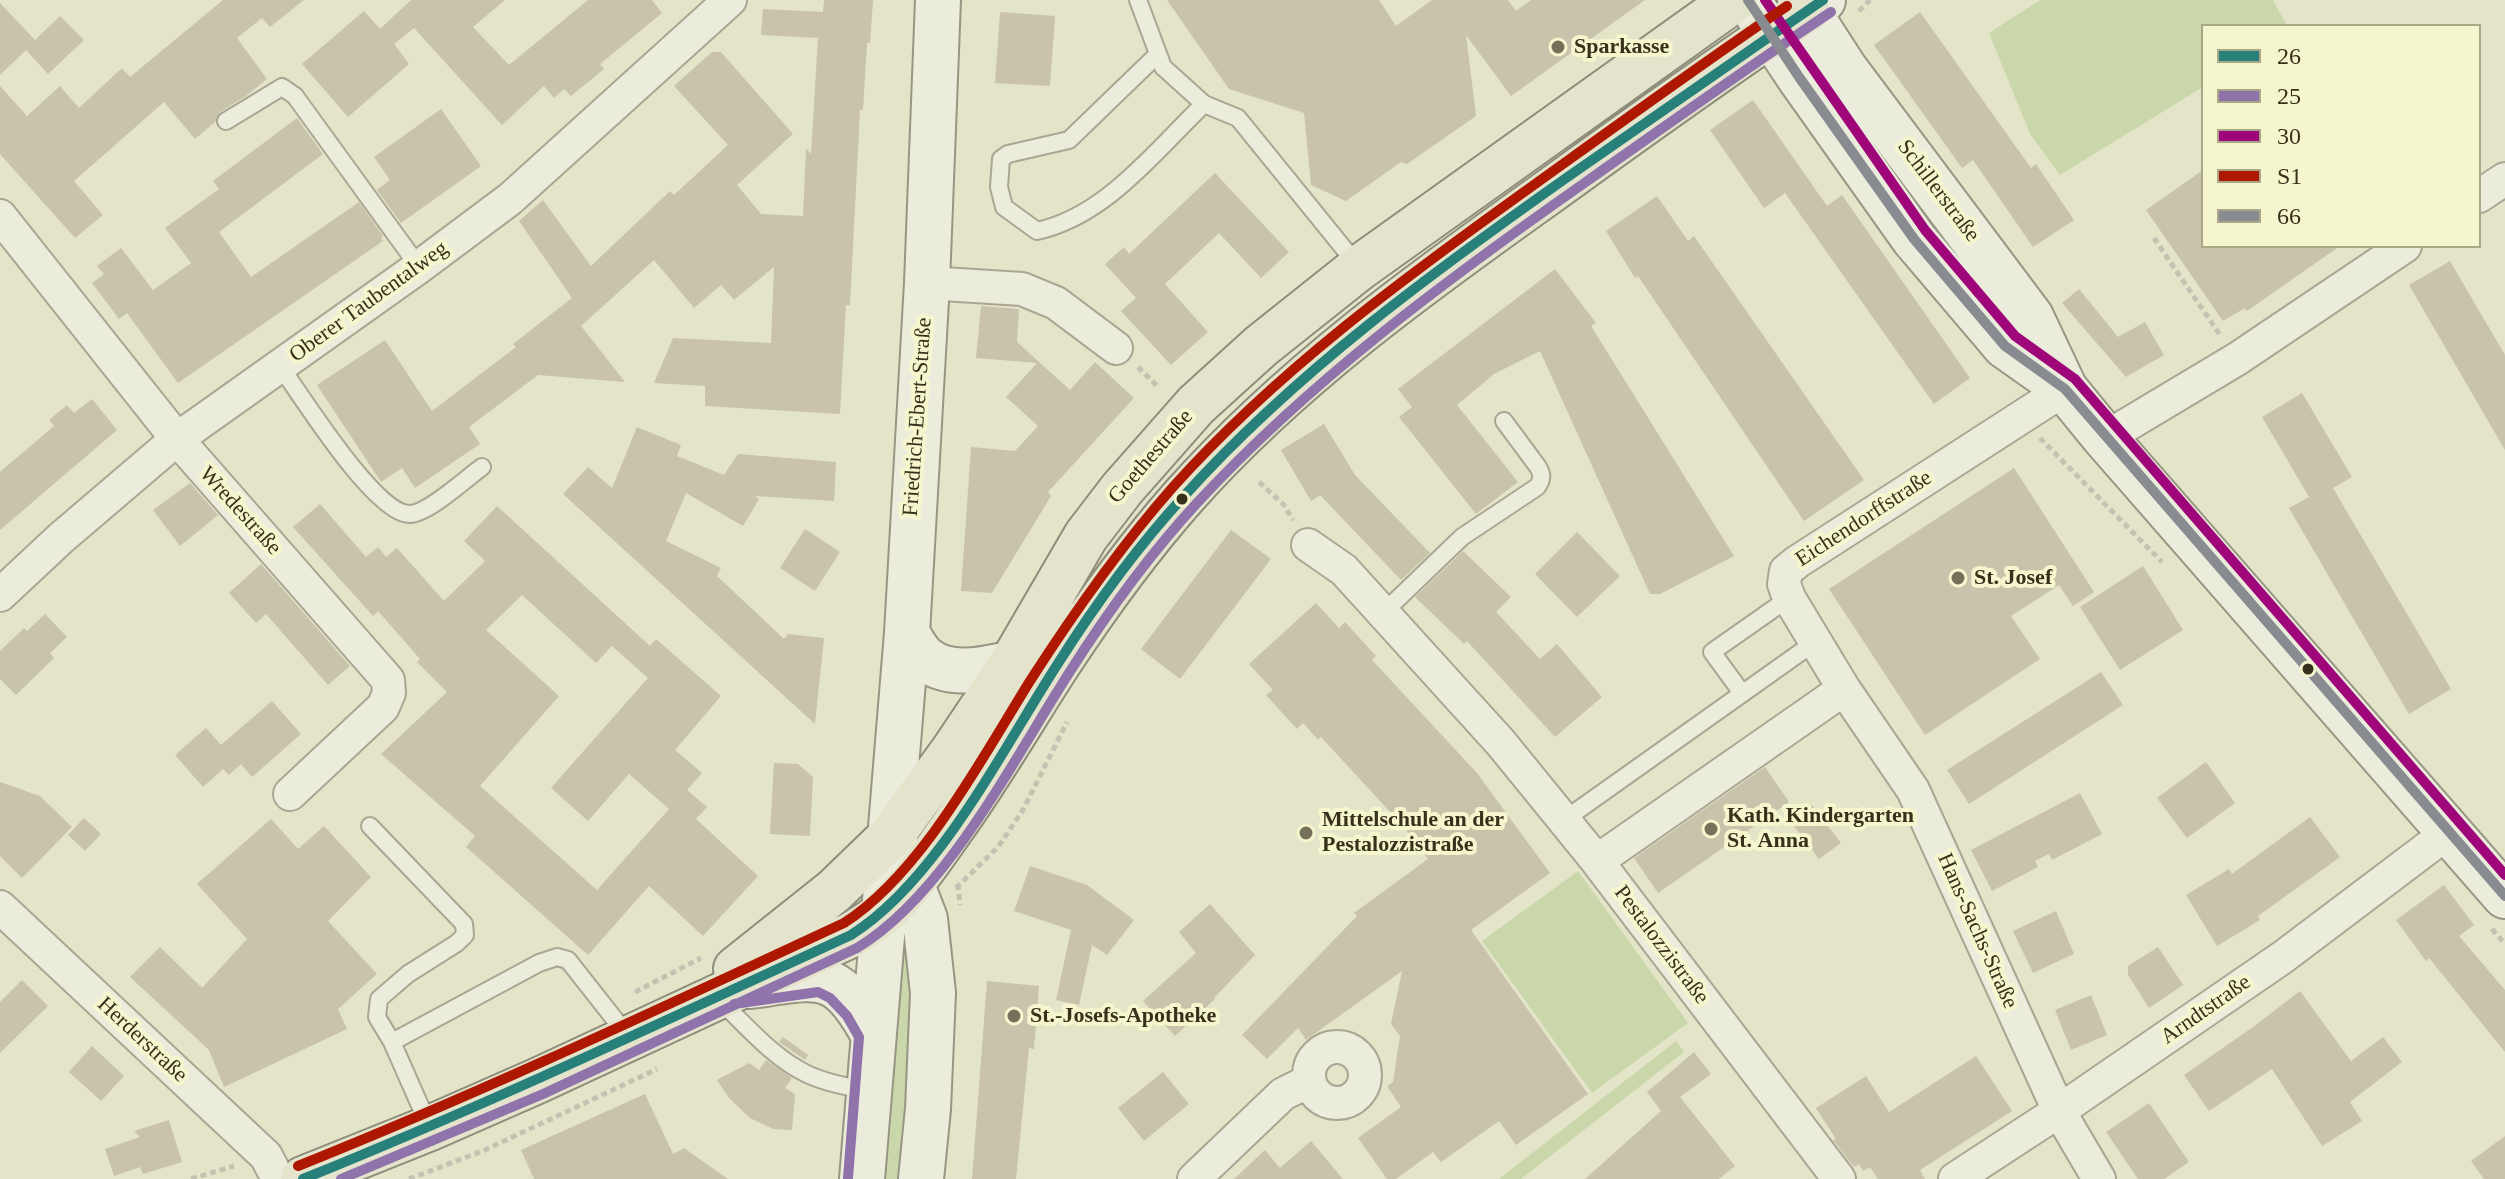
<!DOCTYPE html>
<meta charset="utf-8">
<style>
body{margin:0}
#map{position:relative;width:2505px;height:1179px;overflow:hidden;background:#e4e4c9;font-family:"Times New Roman",serif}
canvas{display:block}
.legend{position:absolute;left:2201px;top:24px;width:280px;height:224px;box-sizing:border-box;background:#f6f6ce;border:2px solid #aaa787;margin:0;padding:10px 14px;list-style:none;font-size:24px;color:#37311c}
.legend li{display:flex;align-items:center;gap:16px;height:40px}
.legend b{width:40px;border:2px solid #aaa787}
</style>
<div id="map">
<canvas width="2505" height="1179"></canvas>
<ul class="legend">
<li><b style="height:10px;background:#28807b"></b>26</li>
<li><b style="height:10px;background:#9073ab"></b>25</li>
<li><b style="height:10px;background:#9e067a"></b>30</li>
<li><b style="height:10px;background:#ae1700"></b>S1</li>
<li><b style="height:10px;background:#888b90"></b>66</li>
</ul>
</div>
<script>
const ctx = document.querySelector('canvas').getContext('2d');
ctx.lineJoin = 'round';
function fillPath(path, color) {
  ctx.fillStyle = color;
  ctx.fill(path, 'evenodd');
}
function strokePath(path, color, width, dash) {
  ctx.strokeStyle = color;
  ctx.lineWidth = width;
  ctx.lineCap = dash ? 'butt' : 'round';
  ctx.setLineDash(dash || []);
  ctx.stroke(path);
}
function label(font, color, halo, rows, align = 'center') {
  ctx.font = font + ' "Times New Roman",serif';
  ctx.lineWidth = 8;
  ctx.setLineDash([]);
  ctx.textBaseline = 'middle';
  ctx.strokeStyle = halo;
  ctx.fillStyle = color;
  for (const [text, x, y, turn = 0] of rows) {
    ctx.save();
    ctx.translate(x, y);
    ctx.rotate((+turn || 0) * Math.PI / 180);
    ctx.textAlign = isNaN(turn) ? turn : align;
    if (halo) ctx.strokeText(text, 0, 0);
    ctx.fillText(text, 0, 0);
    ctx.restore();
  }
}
fillPath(new Path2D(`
 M2040 0H2273L2287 26H2203V87L2060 175 2030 134 1989 33Z
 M1578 871 1688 1023 1592 1093 1482 941Z
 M909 945 912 967 904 1179H879L896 953Z
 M1676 1041 1684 1052 1521 1179H1499Z`), '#cad7ab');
fillPath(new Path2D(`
 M223 0H304L270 27 262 18 237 38 267 79 246 96 220 112 215 122 195 139 164 102 74 181 103 215 75 238 0 154V86L27 116 60 86 79 108 122 68 130 77Z
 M411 0H505L473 27 509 65 588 0H652L662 13 600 64 604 69 571 96 564 89 554 98 544 86 502 125 414 28 394 44 409 64 348 117 302 64 364 11 380 29Z
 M824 0H873L870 43H867L863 110H860L850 305H846L840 414 705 406V386L654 383 673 338 771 343 774 267 734 300 721 285 694 308 654 260 581 326 625 382 538 375 469 427 480 444 415 488 402 468 381 482 317 385 385 340 432 411 516 347 513 344 572 298 519 221 543 200 591 266 670 191 674 195 728 145 674 86 712 52H721L793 134 737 185 761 214 803 216 806 148 811 154 818 38 761 35 763 9 823 12Z
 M1167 0H1379L1396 26 1432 0H1508L1516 11 1531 0H1645L1511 96 1466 35 1476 116 1407 164 1401 162 1346 201 1311 185 1304 113 1229 89Z
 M0 3 35 40 60 16 84 40 48 74 26 50 0 75Z
 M1000 12 1055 16 1050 86 995 83Z
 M1920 12 2031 168 2036 164 2074 220 2033 247 1973 160 1962 168 1874 45Z
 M1753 100 1827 206 1842 195 1970 378 1934 404 1785 193 1764 208 1710 130Z
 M441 109 481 166 401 223 377 190 390 180 374 157Z
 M297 118 323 154 219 232 251 277 359 202 383 236 381 238 383 241 178 383 127 313 119 319 92 283 104 274 97 266 121 248 153 290 191 263 165 228 219 189 213 181Z
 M2203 170V246H2340L2247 311 2245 308 2223 321 2146 210Z
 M1215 173 1289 252 1261 278 1219 233 1165 284 1208 332 1171 365 1121 311 1136 298 1105 264 1124 247 1129 254Z
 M1657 196 1688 241 1694 236 1864 480 1804 521 1638 276 1635 278 1606 231Z
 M2450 261 2505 355V450L2409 285Z
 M1555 269 1596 323 1591 326 1734 556 1660 594H1650L1540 351 1494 374 1457 405 1518 482 1476 514 1399 417 1412 407 1398 389Z
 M2079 289 2118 337 2145 322 2164 355 2126 377 2062 303Z
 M981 306 1019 309 1017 342 1070 390 1095 362 1134 398 1048 492 1051 496 992 593 961 591 971 447 1015 451 1038 426 1006 397 1037 363 976 358Z
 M2302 393 2352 477 2333 488 2451 689 2409 714 2289 508 2309 497 2262 417Z
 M92 399 117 430 0 530V472L54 426 49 420 67 405 74 413Z
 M1324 424 1355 475 1430 553 1401 580 1320 495 1311 501 1281 450Z
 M637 427 681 445 677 456 724 475 738 454 836 462 834 501 755 496 759 499 743 526 686 493 666 541 721 568 717 576 784 639 788 634 824 638 815 724 563 494 588 467 612 488Z
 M2014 468 2094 592 2073 606 2059 585 2011 616 2040 659 1925 735 1829 589Z
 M190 483 218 515 180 546 153 510Z
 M320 504 366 557 378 547 386 557 397 548 444 601 485 561 464 541 497 506 650 646 656 639 721 696 675 750 702 773 687 790 707 807 696 819 758 876 703 936 649 886 588 955 466 847 475 836 381 754 447 692 417 662 420 659 378 611 373 616 293 527ZM522 595 596 663 612 646 648 678 551 788 588 821 629 774 669 809 597 890 480 786 559 696 486 630Z
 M805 529 840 552 815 591 780 568Z
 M1231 530 1271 559 1180 679 1141 649Z
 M1577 532 1620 576 1577 617 1535 574Z
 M1463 551 1511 597 1496 612 1540 659 1557 644 1602 697 1555 737 1467 641 1464 644 1415 597Z
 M261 564 350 666 328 685 266 614 256 623 229 593Z
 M2143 566 2183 630 2120 670 2080 607Z
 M1316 603 1339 628 1345 622 1376 656 1372 660 1477 773 1550 873 1471 930 1588 1094 1516 1145 1499 1121 1441 1162 1433 1152 1396 1179H1387L1358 1138 1401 1107 1387 1086 1393 1082 1400 1036 1391 1024 1402 971 1306 1040 1298 1028 1267 1059 1242 1035 1357 916 1354 913 1428 859 1404 827 1321 737 1318 740 1303 723 1297 729 1266 695 1273 690 1249 664Z
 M45 614 67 637 50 653 54 658 16 695 0 679V651L24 628 27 631Z
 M2101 672 2123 705 1969 804 1947 770Z
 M272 701 301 734 252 777 241 764 229 775 223 769 203 787 175 755 206 728 221 745Z
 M2206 762 2235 803 2187 838 2157 798Z
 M774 763 798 764 813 777 810 836 770 834Z
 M1765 767 1789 802 1658 893 1634 858Z
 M0 782 40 796 72 827 22 878 0 856Z
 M2080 793 2102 834 2052 860 2049 854 2035 861 2038 867 1992 891 1971 850Z
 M1812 805 1841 843 1819 859 1790 821Z
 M2310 817 2340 857 2258 916 2260 920 2217 946 2186 895 2229 869 2232 874Z
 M84 818 101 834 85 851 68 835Z
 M271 819 298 849 324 826 371 877 328 921 377 974 338 1009 347 1029 224 1087 209 1050 130 977 160 947 202 988 247 939 197 884Z
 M1030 866 1087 885 1134 920 1107 955 1092 945 1079 1005 1056 1000 1071 930 1014 911Z
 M2444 885 2474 925 2459 936 2505 990V1052L2429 958 2426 961 2396 920Z
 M1210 904 1255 955 1214 998 1215 999 1175 1036 1143 1001 1196 953 1179 932Z
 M2056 911 2074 954 2033 973 2013 931Z
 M2158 947 2183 985 2149 1008 2128 975V966Z
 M22 980 48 1006 0 1053V1002Z
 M987 981 1039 986 1034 1049 1029 1048 1016 1179H972Z
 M2300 991 2351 1061 2383 1037 2402 1062 2350 1102 2362 1121 2322 1146 2272 1069 2209 1111 2184 1075 2253 1027Z
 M2091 995 2107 1035 2071 1050 2055 1010Z
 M783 1037 808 1055 805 1060 779 1042Z
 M92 1046 124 1076 101 1101 69 1072Z
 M1694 1052 1711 1074 1680 1097 1735 1166 1719 1179H1585L1661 1111 1647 1092Z
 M1976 1056 2012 1111 1920 1170 1925 1179H1878L1870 1167 1863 1171 1859 1164 1854 1167 1833 1140 1836 1139 1816 1108 1866 1076 1889 1112Z
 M766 1060 792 1078 785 1088 795 1094 792 1130 773 1129 750 1118 729 1098 717 1080 749 1063 759 1070Z
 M1163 1072 1189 1104 1144 1141 1118 1108Z
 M645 1094 673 1154 684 1148 728 1179H534L521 1150Z
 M2149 1103 2189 1162 2164 1179H2138L2106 1132Z
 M169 1120 182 1162 143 1174 140 1167 114 1176 105 1149 140 1137 134 1131Z
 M2505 1136V1179H2484L2471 1161Z
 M1311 1141 1343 1179H1234L1265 1150 1280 1168Z`), '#c8c3aa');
const lane = new Path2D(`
 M1138 0 1163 67 1204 104 1238 118 1358 266
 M1158 54 1069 140 1008 154 1001 159 999 187 1004 207 1037 231C1106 216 1155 151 1204 104
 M226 121 282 87 295 96 419 267
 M280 366C301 395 375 514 409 514 428 514 465 479 482 467
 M1383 613 1462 537 1537 487C1542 480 1543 475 1538 467L1504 421
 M1742 693 1712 652 1789 598
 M1564 820 1815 642
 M370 826 464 924 465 935 457 943 408 974 379 999 377 1017 392 1042
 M720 1001C747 1026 773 1058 807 1074 826 1083 847 1087 868 1090
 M429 1126 392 1042 539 963 557 957 568 960 627 1035`);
const street = new Path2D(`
 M2479 196 2505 179
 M0 216 177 439 388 680 389 693 383 707 290 794
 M927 283 1022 289 1056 303 1116 348
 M2065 389 1797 562 1786 571 1784 584 1789 598 1844 689 1913 790 2059 1111 2099 1179
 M2105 438 2237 359 2405 246
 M1308 545 1344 570 1501 743 1597 861 1839 1179
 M0 595 61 538 177 439 419 267 510 199 730 0
 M1597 861 1844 689
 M0 907 266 1156 278 1179
 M1309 1075a28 28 0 1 1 56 0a28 28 0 1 1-56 0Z
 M1194 1179 1283 1094 1309 1081
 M1955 1179 2059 1111 2283 957 2450 831`);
const secondary = new Path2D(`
 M1748 0 1799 77 1914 239 2005 346 2063 387
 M1823 0 1807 10 1845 69 2031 317 2065 389 2105 438 2505 896
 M907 633C912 641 918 653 926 659 949 678 986 669 1012 663
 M899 851 925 919 933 993 928 1109 921 1179
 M750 986C819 977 836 966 873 1034
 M862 1179 907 633 927 283 938 0`);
const primary = new Path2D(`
 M736 969 834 891 892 835 953 751 1012 663 1086 536 1122 489 1196 405 1261 346 1359 268 1734 0
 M303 1179 430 1128 537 1081 851 935C862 928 874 921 884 912 911 888 931 858 952 828 990 775 1023 718 1058 664 1096 606 1139 547 1184 496 1290 377 1418 285 1547 193 1633 131 1718 69 1807 10L1800 0`);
strokePath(lane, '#a9a793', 20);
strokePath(street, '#a9a793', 36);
strokePath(secondary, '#989683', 48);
strokePath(primary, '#8e8c7a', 48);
strokePath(new Path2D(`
 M1859 11 1870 0
 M2154 238 2220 335
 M1138 367 1157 386
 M2040 438 2162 562
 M1259 482 1284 505 1293 520
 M958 884 960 905
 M956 888 998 847 1023 810 1067 722
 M2492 929 2505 944
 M635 992 701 958
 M191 1179 234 1166
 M409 1179 485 1150 657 1069`), '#c4c3b2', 5, [6, 4]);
strokePath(lane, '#ececdc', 16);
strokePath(street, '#ececdc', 32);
strokePath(secondary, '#ececdc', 44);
strokePath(primary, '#e4e4cc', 44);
strokePath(new Path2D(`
 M303 1179C489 1104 669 1019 851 935 937 881 1002 750 1057 665 1095 605 1137 547 1185 495 1297 371 1433 272 1569 176 1654 117 1738 58 1823 0`), '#28807b', 10);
strokePath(new Path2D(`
 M734 1004 818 992 830 998 847 1016 859 1037 848 1178
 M341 1179 543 1094 857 948C946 894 1013 760 1069 673 1107 613 1149 555 1197 503 1311 380 1446 280 1583 184 1665 126 1747 68 1831 12`), '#9073ab', 10);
strokePath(new Path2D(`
 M1765 0 1925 230 2015 336 2075 379 2505 875`), '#9e067a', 10);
strokePath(new Path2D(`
 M298 1166C483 1092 663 1007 844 923 921 874 982 758 1030 681 1073 614 1120 547 1173 487 1277 371 1404 278 1531 187 1616 126 1700 65 1787 6`), '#ae1700', 10);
strokePath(new Path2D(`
 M1748 0 1799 77 1914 239 2005 346 2065 389 2505 896`), '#888b90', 10);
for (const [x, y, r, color] of [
 [1558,47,8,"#747059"],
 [1182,499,7,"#37311c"],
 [1958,578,8,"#747059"],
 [2308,669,7,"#37311c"],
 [1711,829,8,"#747059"],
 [1306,833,8,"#747059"],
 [1014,1016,8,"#747059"]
]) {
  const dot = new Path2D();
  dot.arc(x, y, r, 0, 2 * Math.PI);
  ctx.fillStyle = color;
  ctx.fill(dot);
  strokePath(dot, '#f6f6ce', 3);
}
label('bold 22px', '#37311c', '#f6f6ce', [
 ["Sparkasse",1574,47],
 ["St. Josef",1974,578],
 ["Kath. Kindergarten",1727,816],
 ["St. Anna",1727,841],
 ["Mittelschule an der",1322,820],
 ["Pestalozzistraße",1322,845],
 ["St.-Josefs-Apotheke",1030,1016]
], 'left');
label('22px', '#37311c', '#f6f6ce', [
 ["Schillerstraße",1938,191,53],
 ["Oberer Taubentalweg",369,302,-36],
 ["Friedrich-Ebert-Straße",918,417,-86],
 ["Goethestraße",1151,457,-49],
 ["Wredestraße",240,511,48],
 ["Eichendorffstraße",1864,519,-33],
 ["Hans-Sachs-Straße",1977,931,66],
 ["Pestalozzistraße",1661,945,53],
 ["Arndtstraße",2206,1010,-35],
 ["Herderstraße",142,1040,43]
]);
</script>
